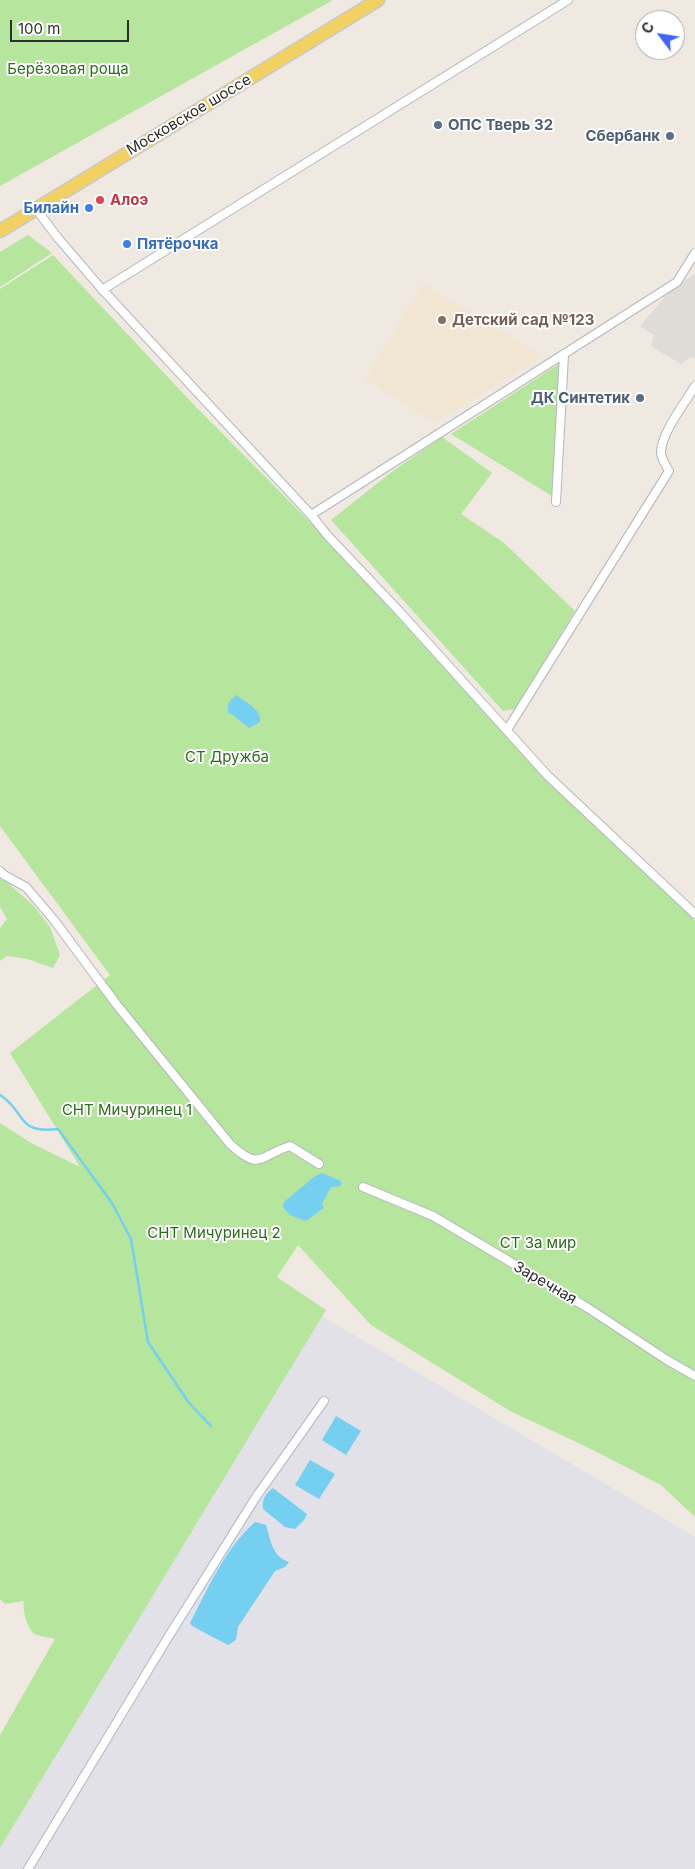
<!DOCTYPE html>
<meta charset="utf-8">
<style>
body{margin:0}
#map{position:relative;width:695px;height:1869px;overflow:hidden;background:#efe9e1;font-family:Inter,sans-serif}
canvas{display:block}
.north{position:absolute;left:635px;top:10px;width:50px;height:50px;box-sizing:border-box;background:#fff;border:1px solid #ababab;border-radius:50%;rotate:301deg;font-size:14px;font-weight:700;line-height:20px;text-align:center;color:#2e2e2e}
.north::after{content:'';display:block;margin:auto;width:18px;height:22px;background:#4264fb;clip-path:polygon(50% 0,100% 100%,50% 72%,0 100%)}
.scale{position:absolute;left:10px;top:20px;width:119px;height:22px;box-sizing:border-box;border:2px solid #2e2e2e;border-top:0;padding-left:6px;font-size:15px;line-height:18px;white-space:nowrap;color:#2e2e2e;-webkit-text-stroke:4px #fff;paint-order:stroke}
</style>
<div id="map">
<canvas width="695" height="1869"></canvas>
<div class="north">С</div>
<div class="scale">100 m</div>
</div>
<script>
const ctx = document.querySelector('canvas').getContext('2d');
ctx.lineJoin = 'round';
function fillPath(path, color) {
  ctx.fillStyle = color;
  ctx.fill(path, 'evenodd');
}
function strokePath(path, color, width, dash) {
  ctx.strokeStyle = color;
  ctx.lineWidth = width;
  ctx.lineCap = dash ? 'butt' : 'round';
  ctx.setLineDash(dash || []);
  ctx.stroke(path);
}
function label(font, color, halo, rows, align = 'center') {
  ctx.font = font + ' Inter,sans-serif';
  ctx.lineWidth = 4;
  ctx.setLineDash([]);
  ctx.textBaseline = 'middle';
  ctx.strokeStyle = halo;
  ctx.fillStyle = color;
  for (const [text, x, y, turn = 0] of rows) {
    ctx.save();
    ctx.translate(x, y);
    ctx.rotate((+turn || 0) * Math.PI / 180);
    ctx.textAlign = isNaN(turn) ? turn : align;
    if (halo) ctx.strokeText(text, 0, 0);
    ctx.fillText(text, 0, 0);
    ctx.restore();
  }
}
fillPath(new Path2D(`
 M322 1316 695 1537V1869H0V1848Z`), '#e3e1e8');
fillPath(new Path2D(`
 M423 284 543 356 435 423 365 379Z`), '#f0e6d1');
fillPath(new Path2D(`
 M0 0H333L0 186Z
 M28 235 52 253 0 287V252Z
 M53 255 196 407 414 627 544 772 682 901 695 921V1517L661 1485 587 1447 510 1411 371 1325 298 1245 277 1277 326 1310 0 1848V1735L55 1639C49 1637 40 1637 35 1634 27 1629 22 1609 24 1601L5 1604 0 1599V1123L31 1143 80 1167 10 1053 110 975 0 826V289Z
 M559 364 552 496 451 434Z
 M442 437 492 473 461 514 504 543 575 611 515 709 503 711 331 520 393 471Z
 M0 876 34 906 50 927 60 955 53 968 28 959 7 956 0 961V928L7 919 0 907Z`), '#b6e59e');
fillPath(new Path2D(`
 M693 275 695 277V359L691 357 681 364 651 346 654 335 640 326 669 292Z`), '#dfdcd8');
fillPath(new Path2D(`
 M236 695C245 702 262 709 260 722L249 728 233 715 228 713C227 704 229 701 236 695Z
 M322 1173 341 1181V1186L331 1187 322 1204 324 1208 306 1221 290 1215 283 1207 284 1202 314 1177Z
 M336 1416 361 1431 346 1455 322 1440Z
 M310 1460 335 1474 319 1499 295 1485Z
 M273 1488 307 1514 304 1520 295 1529 285 1527 263 1509C262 1499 265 1494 273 1488Z
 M255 1522 266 1525C271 1541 272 1556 289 1562L285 1567 275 1571 238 1627 236 1640 228 1645 192 1626 190 1623C208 1588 225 1549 255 1522Z`), '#75cff0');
strokePath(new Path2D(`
 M0 1095C27 1112 15 1134 58 1129L112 1203 131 1239 148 1342 189 1403 211 1426`), '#75cff0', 2.5);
const minor = new Path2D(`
 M36 209 58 238 100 287 311 515 328 536 399 611 548 776 695 914
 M102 290 568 0
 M556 502 564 355
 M311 515 677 282 695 253
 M507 730 669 471C666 466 662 460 661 453 661 433 685 403 695 386
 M0 871 4 875 26 887 54 920 117 1005 230 1144C261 1172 258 1156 290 1146L319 1164
 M363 1187 433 1216 588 1308 667 1360 695 1376
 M28 1869 167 1639 256 1497 324 1401`);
const primary = new Path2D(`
 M0 231 378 0`);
strokePath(minor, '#b4b7c1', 10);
strokePath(primary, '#c9c9c9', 15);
strokePath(minor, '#fff', 8);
strokePath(primary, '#f2d163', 12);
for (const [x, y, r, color] of [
 [438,125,5,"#5c6f8a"],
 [670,136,5,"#5c6f8a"],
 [100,200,5,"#e0444e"],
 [89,208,5,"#3f7fe0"],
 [127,244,5,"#3f7fe0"],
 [442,320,5,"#8d6e63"],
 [640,398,5,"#5c6f8a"]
]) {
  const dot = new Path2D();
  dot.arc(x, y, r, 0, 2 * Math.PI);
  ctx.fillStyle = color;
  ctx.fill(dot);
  strokePath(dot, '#fff', 2);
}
label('15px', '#2c6e1b', '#fff', [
 ["Берёзовая роща",68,69],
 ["СТ Дружба",227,757],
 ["СНТ Мичуринец 1",127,1110],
 ["СНТ Мичуринец 2",214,1233],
 ["СТ За мир",538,1243]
]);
label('15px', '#2e2e2e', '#fff', [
 ["Московское шоссе",189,115,-31],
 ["Заречная",545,1283,30]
]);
label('bold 15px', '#4e5e75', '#fff', [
 ["ОПС Тверь 32",448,125,"left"],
 ["Сбербанк",660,136],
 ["ДК Синтетик",630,398]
], 'right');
label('bold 15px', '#be3a42', '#fff', [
 ["Алоэ",110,200]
], 'left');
label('bold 15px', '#366cbe', '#fff', [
 ["Билайн",79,208],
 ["Пятёрочка",137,244,"left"]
], 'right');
label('bold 15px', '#785e54', '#fff', [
 ["Детский сад №123",452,320]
], 'left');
</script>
